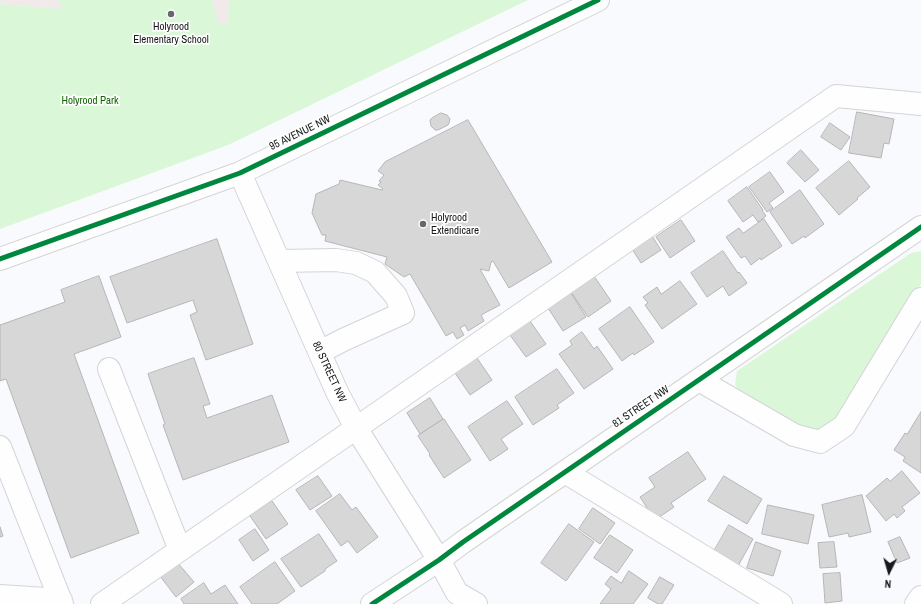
<!DOCTYPE html>
<style>
body{margin:0}
#map{position:relative;width:921px;height:604px;overflow:hidden;background:#f9fafd;font-family:"Archivo Narrow",sans-serif}
canvas{display:block}
.north{position:absolute;left:869px;top:552px;width:40px;height:40px;-webkit-text-stroke:3px #fff;paint-order:stroke;rotate:185deg;font-size:11px;font-weight:700;line-height:16px;text-align:center;color:#18191b}
.north::after{content:'';display:block;margin:auto;width:14px;height:18px;background:#18191b;clip-path:polygon(50% 0,100% 100%,50% 72%,0 100%)}
</style>
<div id="map">
<canvas width="921" height="604"></canvas>
<div class="north">N</div>
</div>
<script>
const ctx = document.querySelector('canvas').getContext('2d');
ctx.lineJoin = 'round';
function fillPath(path, color) {
  ctx.fillStyle = color;
  ctx.fill(path, 'evenodd');
}
function strokePath(path, color, width, dash) {
  ctx.strokeStyle = color;
  ctx.lineWidth = width;
  ctx.lineCap = dash ? 'butt' : 'round';
  ctx.setLineDash(dash || []);
  ctx.stroke(path);
}
function label(font, color, halo, rows, align = 'center') {
  ctx.font = font + ' "Archivo Narrow",sans-serif';
  ctx.lineWidth = 3.5;
  ctx.setLineDash([]);
  ctx.textBaseline = 'middle';
  ctx.strokeStyle = halo;
  ctx.fillStyle = color;
  for (const [text, x, y, turn = 0] of rows) {
    ctx.save();
    ctx.translate(x, y);
    ctx.rotate((+turn || 0) * Math.PI / 180);
    ctx.textAlign = isNaN(turn) ? turn : align;
    if (halo) ctx.strokeText(text, 0, 0);
    ctx.fillText(text, 0, 0);
    ctx.restore();
  }
}
fillPath(new Path2D(`
 M0 0H229L227 24 0 4Z`), '#f2e9eb');
fillPath(new Path2D(`
 M60 0H212L214 7 218 23 227 24 229 0H528L228 145 0 229V4L61 9Z
 M921 251V284L836 418 823 430 806 432 741 393 735 385 737 371 911 253Z`), '#daf8d8');
const building = new Path2D(`
 M857 112 894 119 889 144 884 143 881 158 849 153Z
 M441 113 447 115 450 119 449 123 448 125 438 130H435L431 126 430 120 432 118Z
 M468 120 552 262 509 288 493 261 491 262 489 271 480 269 500 305 481 315 484 321 468 331 465 325 460 328 464 335 457 339 453 332 446 336 410 274 404 277 385 264 387 257 325 241 326 235H322L312 213 316 194 339 184 340 180 382 190 383 189 378 185 381 182 379 181 384 175 378 171 385 162Z
 M830 123 850 137 841 150 821 137Z
 M801 150 819 170 805 182 787 163Z
 M849 161 870 187 857 198 858 199 839 215 816 188Z
 M770 172 784 192 769 203 773 208 767 212 749 187Z
 M747 187 763 210H762L766 216 758 222 753 215 743 222 728 201Z
 M800 190 824 224 805 238 804 236 792 244 770 212Z
 M764 219 782 246 761 260 760 258 751 265 745 256 741 258 726 237 739 228 743 233Z
 M681 220 695 241 670 258 656 237Z
 M652 236 661 250 641 263 632 249Z
 M217 239 253 344 206 360 190 315 197 312 193 300 127 323 110 277Z
 M723 251 738 273 739 272 747 283 729 296 723 286 707 297 691 273Z
 M99 276 121 337 74 354 139 533 71 558 6 379 0 381V325L65 302 61 290Z
 M594 276 611 301 588 317 571 292Z
 M680 281 697 304 662 329 645 305 648 303 643 297 657 287 661 294Z
 M571 293 586 317 563 331 548 308Z
 M630 307 654 342 634 355 633 353 622 361 599 329Z
 M530 321 546 344 526 357 510 335Z
 M582 332 594 349 597 346 613 369 584 389 559 354 572 345 570 341Z
 M194 358 210 404 203 406 207 418 272 395 289 442 183 480 163 425 165 424 148 374Z
 M477 358 492 380 470 395 455 373Z
 M557 369 574 393 557 405 559 408 533 425 515 397Z
 M430 398 443 419 420 434 407 413Z
 M507 401 523 424 501 439 508 449 490 461 468 427Z
 M921 412V473L903 461 905 457 894 450 905 433 907 434Z
 M444 419 471 460 444 478 429 455 430 454 418 436Z
 M688 452 706 479 671 503 674 507 655 520 640 497 655 487 649 478Z
 M902 471 920 493 902 507 905 511 897 518 894 514 886 521 866 496 887 478 890 481Z
 M318 476 332 496 310 510 296 490Z
 M724 476 762 499 747 524 708 501Z
 M340 494 352 510 356 507 378 537 357 553 348 541 341 546 316 511Z
 M862 495 871 532 849 537 848 533 829 537 822 505Z
 M272 501 288 524 266 539 250 516Z
 M768 505 814 515 808 544 762 534Z
 M593 508 615 523 600 544 579 529Z
 M569 524 594 542 566 581 541 563Z
 M729 525 753 539 738 566 713 553Z
 M0 527 3 536 0 537Z
 M255 529 269 550 253 561 239 540Z
 M319 534 337 561 325 569V571L301 587 281 559Z
 M610 535 633 550 617 573 594 558Z
 M900 537 910 558 897 563 888 542Z
 M756 542 781 551 773 576 747 568Z
 M834 542 837 567 820 568 818 543Z
 M177 562 194 582 176 597 160 576Z
 M275 562 295 591 277 604H252L240 587Z
 M629 571 648 584 633 604H600L611 589 605 584 611 576 621 583Z
 M840 573 842 601 825 603 823 574Z
 M660 577 674 585 662 604H658L648 598Z
 M204 583 211 594 225 585 238 604H184L181 599Z`);
fillPath(building, '#d7d7d8');
strokePath(building, '#b6b6b6', 1);
const minor = new Path2D(`
 M240 173 337 392 356 428 439 560 457 593 476 604
 M0 259 240 173 598 0
 M279 261 336 260 356 263 375 272 396 296 403 313 343 340 320 352
 M109 369 180 550
 M699 380 794 435 820 442 844 426 921 299
 M0 447 62 604
 M565 472 781 604
 M0 596 61 600
 M102 604 180 550 836 96 921 104
 M372 604 439 560 463 542 565 472 921 227
 M916 604 921 597`);
strokePath(minor, '#d4d4d7', 24);
strokePath(minor, '#fefeff', 22);
strokePath(new Path2D(`
 M0 259 240 173 598 0
 M372 604 439 560 463 542 565 472 921 227`), '#00873e', 5);
for (const [x, y, r, color] of [
 [171,14,4,"#67686a"],
 [423,224,4,"#67686a"]
]) {
  const dot = new Path2D();
  dot.arc(x, y, r, 0, 2 * Math.PI);
  ctx.fillStyle = color;
  ctx.fill(dot);
  strokePath(dot, '#fff', 1.5);
}
label('11px', '#18191b', '#fff', [
 ["Holyrood",171,27],
 ["Elementary School",171,40],
 ["Holyrood",431,218,"left"],
 ["Extendicare",431,231,"left"]
]);
label('11px', '#116602', '#fff', [
 ["Holyrood Park",90,101]
]);
label('11px', '#18191b', '#fff', [
 ["95 AVENUE NW",300,133,-26],
 ["80 STREET NW",329,372,65],
 ["81 STREET NW",641,407,-34]
]);
</script>
